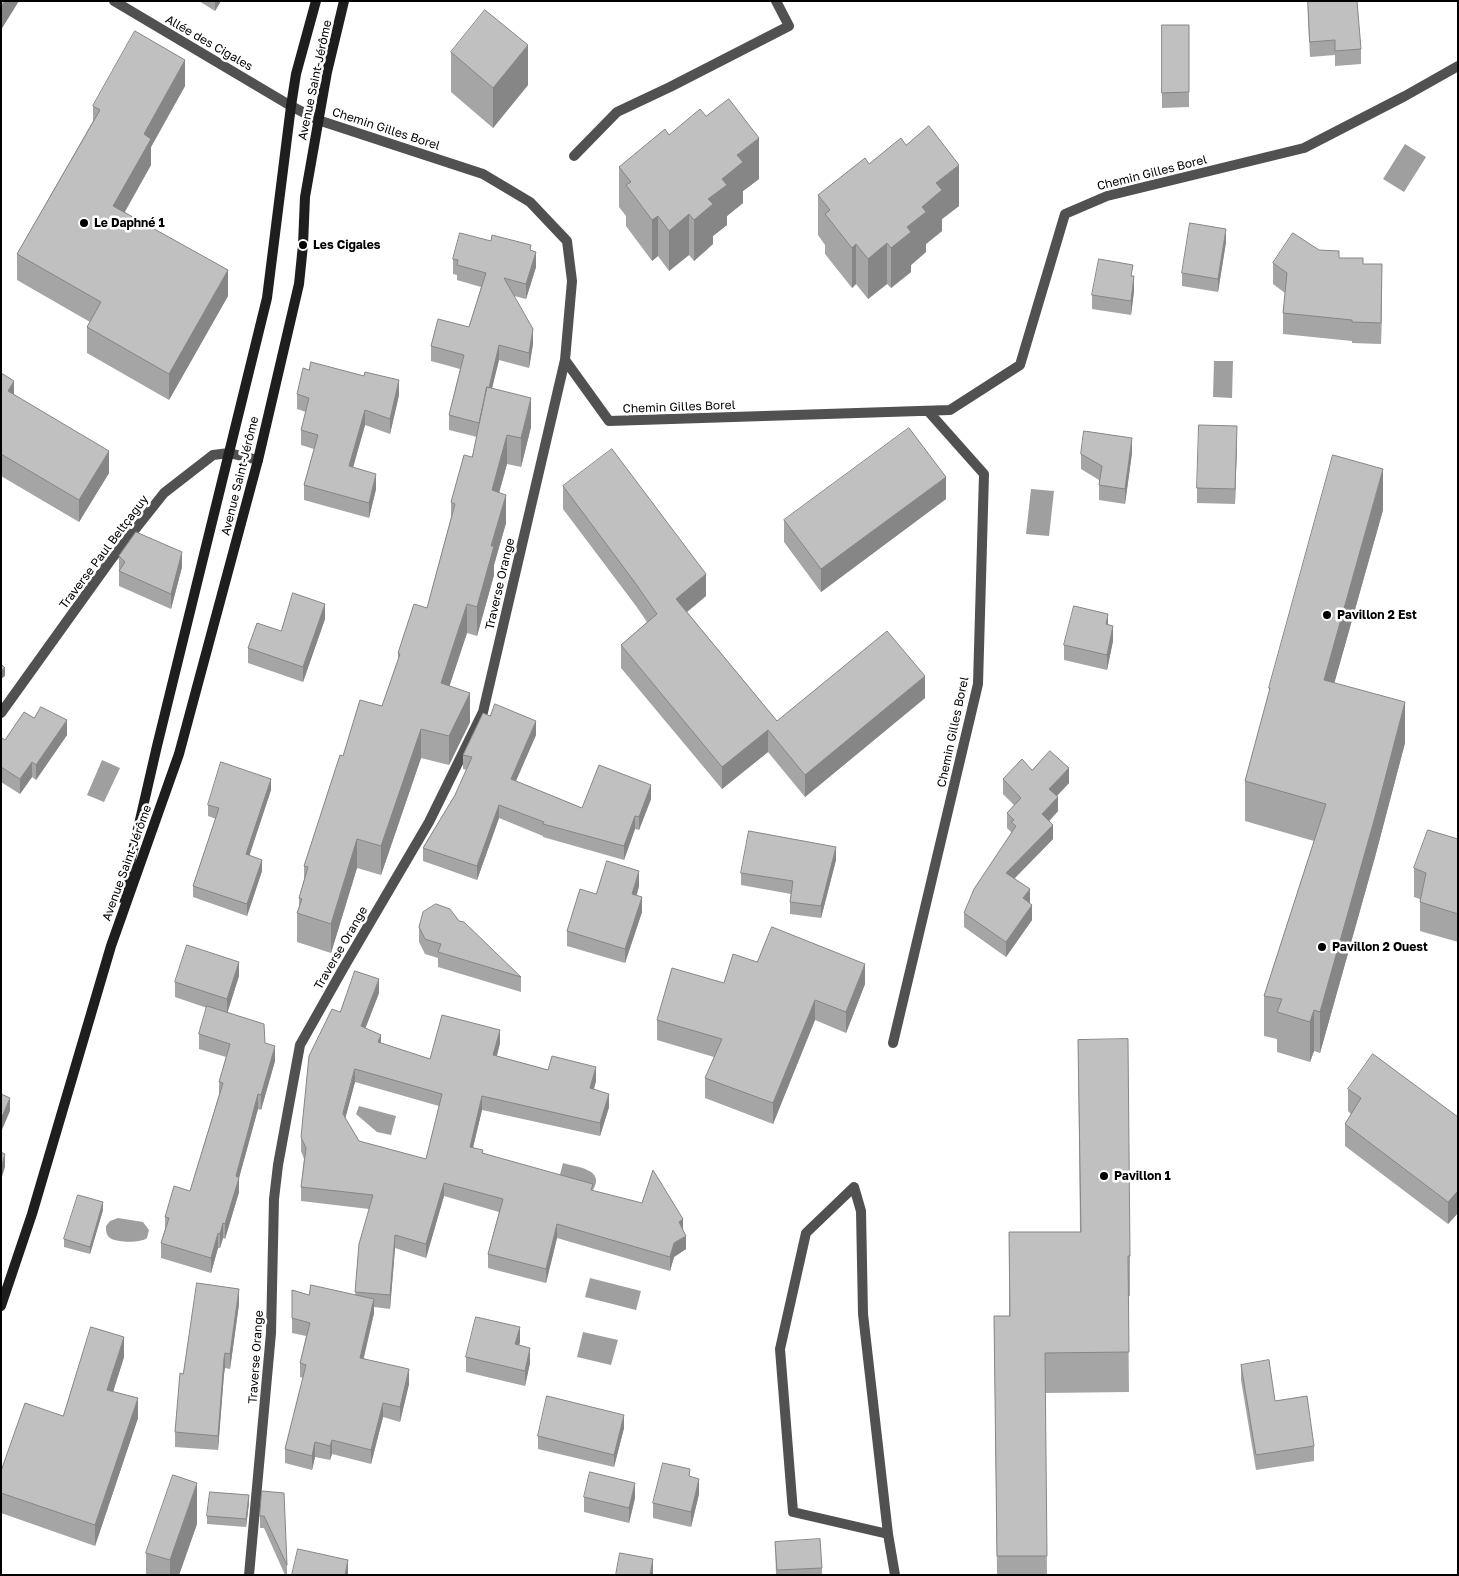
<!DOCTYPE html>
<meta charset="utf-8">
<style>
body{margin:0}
#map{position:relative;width:1459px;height:1576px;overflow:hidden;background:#fff;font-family:"Golos Text",sans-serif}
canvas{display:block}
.frame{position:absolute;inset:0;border:2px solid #000;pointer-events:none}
</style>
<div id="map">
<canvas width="1459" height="1576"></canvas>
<div class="frame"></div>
</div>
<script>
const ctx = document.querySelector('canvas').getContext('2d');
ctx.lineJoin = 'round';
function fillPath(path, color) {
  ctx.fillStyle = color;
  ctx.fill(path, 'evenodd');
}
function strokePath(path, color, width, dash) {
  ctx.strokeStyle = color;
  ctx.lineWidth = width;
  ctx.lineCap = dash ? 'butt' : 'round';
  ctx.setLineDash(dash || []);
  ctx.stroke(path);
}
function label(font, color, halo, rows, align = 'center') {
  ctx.font = font + ' "Golos Text",sans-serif';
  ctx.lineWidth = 5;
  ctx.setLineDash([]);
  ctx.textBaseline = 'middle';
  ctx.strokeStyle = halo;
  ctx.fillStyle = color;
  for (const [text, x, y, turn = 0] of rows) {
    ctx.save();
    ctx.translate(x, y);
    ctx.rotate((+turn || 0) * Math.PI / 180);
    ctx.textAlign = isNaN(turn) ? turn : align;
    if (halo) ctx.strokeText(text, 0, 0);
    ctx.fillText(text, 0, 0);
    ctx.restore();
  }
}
fillPath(new Path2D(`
 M1405 144 1426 157 1404 192 1383 179Z
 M1214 361H1233L1232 398 1213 397Z
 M1031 489 1054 491 1049 536 1026 534Z
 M102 760 120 768 104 802 87 795Z
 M359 1106 396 1116 391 1135 377 1132 356 1114Z
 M563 1163C576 1167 606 1169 593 1190L557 1186Z
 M118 1218 143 1222 149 1230 147 1238C141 1243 118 1243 110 1238 106 1235 106 1231 106 1226L110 1221Z
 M590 1278 641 1291 636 1310 585 1297Z
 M583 1332 618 1340 611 1365 577 1357Z`), '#9f9f9f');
strokePath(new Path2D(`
 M114 1 291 106 318 120 483 174 530 202 567 241 572 281 565 360 609 421 950 410 1020 365 1065 214 1107 196 1304 148 1405 96 1458 66
 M574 156 617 112 670 87 789 26 776 1
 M1 713 110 561 164 493 213 455 229 453 258 460
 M893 1043 978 684 984 474 928 411
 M888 1534 793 1512 780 1349 806 1233 854 1187 861 1211 863 1314 888 1534 895 1575
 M249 1575 271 1333 274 1199 278 1165 300 1045 344 967 429 822 483 712 565 360`), '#515151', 10);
strokePath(new Path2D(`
 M122 898 157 746 267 298 291 106 296 74 316 1
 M1 1306 32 1214 111 946 179 754 258 460 299 284 303 245 305 197 327 72 344 1`), '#1e1e1e', 10);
fillPath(new Path2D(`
 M199 1H221L215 11Z
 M1308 1 1361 49V64L1335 66V55L1310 57 1308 15Z
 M1162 25H1189V107L1162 108Z
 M451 52 528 85 493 128 451 92Z
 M185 86 151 147V165L125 212 228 296 169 400 87 353V327L90 322 17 280V254L93 121V106Z
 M669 135 759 179 743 191V203L727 216V225L713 236V244L694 261 689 255 669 271 658 256 652 261 626 226V216L619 207V167Z
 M906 145 959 206 942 219V231L926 244V252L911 265V272L891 288 887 284 868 299 856 284 852 288 825 254V245L818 235V195L869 164Z
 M491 241 531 251 536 267 526 299 514 296 533 344 529 368 499 360 492 389 531 427 521 467 507 464 499 492 506 523 494 565V575L477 636 467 633 449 686 470 722 449 765 421 758 381 875 357 868 331 953 297 942V913L299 909V898L304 880V866L343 756 382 706 398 660V653L427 608 451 518V502L472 457 477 437 449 430V415L460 369 431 361V346L469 327 481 287 457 280V275L453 274V259Z
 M1226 242 1218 292 1182 286V273Z
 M1319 250 1339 258 1363 264 1382 285 1381 344 1352 343V341L1283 334V313L1285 293 1273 284V263Z
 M1133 276 1134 291 1131 315 1092 309V295Z
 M1 373 14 395 109 473 79 522 1 476Z
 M297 394 399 395 390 434 365 425 353 468 376 489 369 518 304 500V485L314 449 301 445V430L306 412 297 409Z
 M1237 441 1235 504 1197 503V488Z
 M1132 453 1125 504 1099 500V480L1081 469V454Z
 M563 486 706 596 687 612 777 721 925 698 805 797 768 752 722 789 621 668V645L647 622 636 606 563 509Z
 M946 499 821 592 784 542V520Z
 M1383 510 1334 683 1405 743 1375 857 1320 1053 1314 1051 1310 1062 1277 1052V1039L1264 1036V996L1314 841 1245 821V781L1269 695V688Z
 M119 556 182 567 171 609 119 586Z
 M325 619 303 682 248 663V648L281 631Z
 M1108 625 1113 641 1107 670 1064 660V645Z
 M34 718 67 735 36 780 32 777 20 794 1 782V741L5 740Z
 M536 735 516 781 582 808 651 799 639 830 635 829 624 860 543 837V836L499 818 477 880 423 861V848L455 795 467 770 463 769V755Z
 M1032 770 1069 783 1057 796 1058 811 1049 821 1053 839 1015 878 1030 903 1032 920 1006 957 964 927V913L1011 833V832L1007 828V813L1014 805 1003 794V779Z
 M271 790 249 855 262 871 247 916 193 897V886L216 819 208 816V805Z
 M1458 839V942L1420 931V899L1414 897V868Z
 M836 860 821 918 790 914V902L791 894 741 885V873Z
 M639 886 637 895 642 912 625 963 567 946V931L596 894Z
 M459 921 521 977V992L438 967V958L425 954 419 942V927Z
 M757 962 865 984 846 1033 815 1020 773 1124 705 1098V1078L714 1057 657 1040V1020L724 983Z
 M239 976 227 1013 265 1043 275 1061 261 1110 258 1109 239 1178V1192L225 1239 223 1238 220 1248H218L211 1273 161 1258V1243L165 1229V1217L190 1191 219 1095V1082L226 1057 199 1049V1034L207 1008 175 997V982Z
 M379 993 365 1028 381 1043 430 1059 500 1043 497 1056 548 1070 596 1081 594 1089 609 1107 600 1136 482 1110 473 1147 483 1153 593 1191 683 1231 686 1249 674 1257 670 1271 557 1238 546 1283 488 1268V1254L499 1212 444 1196 426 1258 395 1248 390 1309 374 1307V1313L364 1358 409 1384 400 1422 383 1417 371 1464 332 1454 330 1460 315 1457 312 1470 285 1463V1449L303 1378 300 1377V1363L306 1336 292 1333V1290L309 1295H355L369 1209 301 1201V1187L304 1159 301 1151V1137L340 1012ZM355 1082 439 1106 426 1159 359 1141 345 1118Z
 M1078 1040 1130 1256V1296H1128L1129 1392 1045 1393 1047 1575H997L994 1316H1009V1232H1080Z
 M1348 1089 1458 1117V1213L1448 1224 1345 1146V1124L1351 1114 1348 1111Z
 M103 1210 90 1254 64 1247V1239Z
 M239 1304 230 1369 225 1368 224 1374 218 1450 175 1447V1432L183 1374Z
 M520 1342 519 1345 530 1363 525 1386 466 1372V1357Z
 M124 1357 113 1392 138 1418 95 1546 1 1513V1471L63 1416Z
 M1241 1365 1275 1401 1314 1446V1461L1256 1470 1241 1380Z
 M624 1428 614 1467 538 1449V1436Z
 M262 1491 287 1565V1575H285L264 1528H260V1516Z
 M699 1494 691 1527 653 1518V1503Z
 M584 1497 635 1498 629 1523 584 1512Z
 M249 1503 246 1527 207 1524V1516Z
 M197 1524 179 1575H146V1553Z
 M775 1542 822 1568V1575H776Z`), '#a5a5a5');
fillPath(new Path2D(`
 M5 1H19L1 30V7Z
 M215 1H221L215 11Z
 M528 45V85L493 128V88Z
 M185 60V86L151 147V165L113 232V206L144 134Z
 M759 138V179L743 191V203L727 216V225L713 236V244L694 261V220L722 179 737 155Z
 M959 165V206L942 219V231L926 244V252L911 265V272L891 288V248L922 207 936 183Z
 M689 214V255L669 271V231Z
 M658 216V256L652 261V220Z
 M1226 229V242L1218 292V279Z
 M887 243V284L868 299V259Z
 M856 244V284L852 288V248Z
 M536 252V267L526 299V284Z
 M1382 264V285L1381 344V323Z
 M228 270V296L169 400V374Z
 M1134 276V291L1131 315V301Z
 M533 329V344L529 368V353Z
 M499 345V360L479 438V423Z
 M399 380V395L390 434V419Z
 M14 381V403L8 391Z
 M531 398V427L521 467V438Z
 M365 410V425L349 481V466Z
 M1237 426V441L1235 504V489Z
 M507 435V464L492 519V490Z
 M1132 438V453L1125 504V489Z
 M109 451V473L79 522V500Z
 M1383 469V510L1324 720V680Z
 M376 474V489L369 518V503Z
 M946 477V499L821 592V569Z
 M506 495V523L494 565V575L477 636V607L491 546Z
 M182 552V567L171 609V594Z
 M706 574V596L676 621V599Z
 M325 604V619L303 682V667Z
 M467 604V633L441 712V683Z
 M1108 614V629L1106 624Z
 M1113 626V641L1107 670V655Z
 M5 668V676L1 679V671Z
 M925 676V698L805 797V775Z
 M470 693V722L449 765V736Z
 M1405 702V743L1375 857 1320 1053V1012Z
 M67 720V735L36 780V765Z
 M536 721V735L511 792V779Z
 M421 729V758L381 875V846Z
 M768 730V752L722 789V767Z
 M32 762V777L20 794V779Z
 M1069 768V783L1049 804V789Z
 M271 779V790L246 866V854Z
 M651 785V799L639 830V817Z
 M1058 797V811L1042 829V814Z
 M499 805V818L477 880V866Z
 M635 816V829L624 860V846Z
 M1053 825V839L1006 887V873Z
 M357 839V868L331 953V924Z
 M836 847V860L821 918V906Z
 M262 860V871L247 916V904Z
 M639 871V886L632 909V894Z
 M1030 889V903L1023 913V898Z
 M642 897V912L625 963V949Z
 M1032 905V920L1006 957V942Z
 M239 962V976L227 1014V999Z
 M865 964V984L846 1033V1012Z
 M379 979V993L361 1040V1026Z
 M815 1000V1020L773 1124V1103Z
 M1314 1010V1051L1310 1062V1022Z
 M500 1030V1043L493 1069V1055Z
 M381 1035V1049L378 1042Z
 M275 1046V1061L261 1110V1095Z
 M596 1067V1081L590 1101V1088Z
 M355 1069V1082L343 1127V1114Z
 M258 1094V1109L239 1178V1192L225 1239V1224L236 1176Z
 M609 1094V1107L600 1136V1123Z
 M482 1096V1110L470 1160V1147Z
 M10 1098V1111L1 1132V1119Z
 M5 1154V1167L1 1180V1168Z
 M444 1183V1196L426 1258V1244Z
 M1458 1191V1213L1448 1224V1202Z
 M103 1202V1210L90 1254V1247Z
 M683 1219V1233L679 1222Z
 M223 1223V1238L220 1248V1234Z
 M557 1224V1238L546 1283V1269Z
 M218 1233V1248L211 1273V1258Z
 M395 1235V1248L390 1309V1295Z
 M686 1236V1249L674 1257 670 1271V1257L674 1243Z
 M239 1289V1304L230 1369V1354Z
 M374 1299V1313L360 1372V1358Z
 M520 1327V1342L515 1359V1344Z
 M124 1337V1357L107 1411V1390Z
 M530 1348V1363L525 1386V1371Z
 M225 1353V1368L224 1374 218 1450V1436L224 1359Z
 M409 1369V1384L400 1422V1407Z
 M138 1398V1418L95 1546V1525Z
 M383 1403V1417L371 1464V1450Z
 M624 1415V1428L614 1467V1455Z
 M332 1440V1454L330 1460V1446Z
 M315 1442V1457L312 1470V1456Z
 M699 1479V1494L691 1527V1512Z
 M197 1483V1524L179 1575H170V1560Z
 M635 1483V1498L629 1523V1508Z
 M249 1495V1503L246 1527V1519Z
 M653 1559V1574L652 1575H650Z
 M348 1560V1575H345Z`), '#868686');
const building = new Path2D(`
 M1 1H5L1 7Z
 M1308 1H1357L1361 49 1335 51V40L1310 42Z
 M485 10 528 45 493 88 451 52Z
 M1162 25H1189V92L1162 93Z
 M135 31 185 60 144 134 151 139 113 206 228 270 169 374 87 327 101 302 17 254 100 110 93 106Z
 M729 99 759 138 737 155 743 162 722 179 727 185 708 199 713 204 694 220 689 214 669 231 658 216 652 220 626 185 631 182 619 167 665 129 669 135 700 109 706 116Z
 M929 126 959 165 936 183 942 190 922 207 926 212 907 227 911 232 891 248 887 243 868 259 856 244 852 248 825 214 830 210 818 195 865 158 869 164 901 138 906 145Z
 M1190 223 1226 229 1218 279 1182 273Z
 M460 233 491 241 492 235 531 245 530 250 536 252 526 284 504 278 533 329 529 353 499 345 489 388 487 387 479 423 449 415 464 355 431 346 438 319 469 327 486 273 457 265 458 260 453 259Z
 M1293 233 1319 250 1339 251V258H1363V264H1382L1381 323 1352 322V320L1283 313 1287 273 1273 263Z
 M1099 259 1133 265 1131 276H1134L1131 301 1092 295Z
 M311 362 364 376 365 372 399 380 390 419 365 410 349 466 376 474 369 503 304 485 318 435 301 430 309 398 297 394 303 368 309 370Z
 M1 373 14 381 8 391 109 451 79 500 1 454Z
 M487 387 531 398 521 438 507 435 492 490 506 495 491 546H494L477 607 467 604 441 683 470 693 449 736 421 729 381 846 357 839 331 924 297 913 302 899 299 898 308 867 304 866 340 755 343 756 360 700 382 706 400 654 398 653 414 604 427 608 455 504 451 502 464 455 472 457Z
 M1199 425 1237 426 1235 489 1197 488Z
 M909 428 946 477 821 569 784 520Z
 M1084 431 1132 438 1125 489 1099 485 1102 466 1081 454Z
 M612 449 706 574 676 599 777 721 887 631 925 676 805 775 768 730 722 767 621 645 657 614 636 584 563 486Z
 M1333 455 1383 469 1324 680 1405 702 1375 817 1320 1012 1314 1010 1310 1022 1277 1012 1282 999 1264 996 1326 804 1245 781 1270 688H1269Z
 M136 532 182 552 171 594 119 571 125 562 119 556Z
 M293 593 325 604 303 667 248 648 257 623 281 631Z
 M1074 606 1108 614 1106 624 1113 626 1107 655 1064 645Z
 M1 664 5 668 1 671Z
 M495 704 536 721 511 779 582 808 599 765 651 785 639 817 635 816 624 846 543 824 544 822 499 805 477 866 423 848 455 795 472 757 463 755 483 713 490 716Z
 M41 707 67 720 36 765 32 762 20 779 1 767V741L2 738 5 740 24 712 34 718Z
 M1050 751 1069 768 1049 789 1058 797 1042 814 1053 825 1006 873 1030 889 1023 898 1032 905 1006 942 964 913 974 889 1016 826 1011 822 1014 820 1007 813 1021 798 1003 779 1022 759 1032 770Z
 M221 762 271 779 246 854 262 860 247 904 193 886 219 808 208 805Z
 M1428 830 1458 839V914L1420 902 1426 873 1414 868Z
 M749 831 836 847 821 906 790 902 793 881 741 873Z
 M607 861 639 871 632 894 642 897 625 949 567 931 580 889 596 894Z
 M436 904 450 909 459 921 464 922 521 977 438 952 441 944 425 939 419 927 423 912Z
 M772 927 865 964 846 1012 815 1000 773 1103 705 1078 722 1039 657 1020 672 968 724 983 733 954 757 962Z
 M187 945 239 962 227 999 175 982Z
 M355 971 379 979 361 1026 381 1035 378 1042 430 1059 442 1015 500 1030 493 1055 548 1070 552 1056 596 1067 590 1088 609 1094 600 1123 482 1096 470 1147 483 1150 482 1153 593 1184 591 1190 642 1203 653 1170 683 1219 679 1222 686 1236 674 1243 670 1257 557 1224 546 1269 488 1254 503 1199 444 1183 426 1244 395 1235 390 1295 355 1292 359 1244 373 1195 301 1187 306 1148 301 1137 309 1056 332 1009 340 1012ZM355 1069 442 1094 426 1159 359 1141 343 1114Z
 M207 1006 264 1024 265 1043 275 1046 261 1095 258 1094 236 1176 239 1178 225 1224 223 1223 220 1234 218 1233 211 1258 161 1243 169 1218 165 1217 174 1186 190 1191 223 1083 219 1082 230 1044 199 1034Z
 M1128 1039 1130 1256H1128L1129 1352 1045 1353 1047 1556H997L994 1316H1010L1009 1232H1081L1078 1040Z
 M1373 1054 1458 1117V1191L1448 1202 1345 1124 1361 1098 1348 1089Z
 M1 1094 10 1098 1 1119Z
 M1 1152 5 1154 1 1168Z
 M78 1195 103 1202 90 1247 64 1239Z
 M197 1283 239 1289 230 1354 225 1353 224 1359 218 1436 175 1432 180 1373 183 1374Z
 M311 1285 374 1299 360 1358 409 1369 400 1407 383 1403 371 1450 332 1440 330 1446 315 1442 312 1456 285 1449 306 1365 300 1363 310 1323 292 1318V1290L309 1295Z
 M476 1317 520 1327 515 1344 530 1348 525 1371 466 1357Z
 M91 1327 124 1337 107 1390 138 1398 95 1525 1 1493V1471L25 1403 63 1416Z
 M1269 1360 1275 1401 1307 1396 1314 1446 1256 1455 1241 1365Z
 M547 1396 624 1415 614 1455 538 1436Z
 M663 1463 690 1469 689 1476 699 1479 691 1512 653 1503Z
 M590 1472 635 1483 629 1508 584 1497Z
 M173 1475 197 1483 170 1560 146 1553Z
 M262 1491 284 1493 287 1565 264 1516H260Z
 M210 1492 249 1495 246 1519 207 1516Z
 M820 1539 822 1568 777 1570 775 1542Z
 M298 1549 348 1560 345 1575H292Z
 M620 1553 653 1559 650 1575H616Z`);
fillPath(building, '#c0c0c0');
strokePath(building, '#868686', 1);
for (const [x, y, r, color] of [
 [84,223,5,"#000"],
 [303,245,5,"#000"],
 [1327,615,5,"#000"],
 [1322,947,5,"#000"],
 [1104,1176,5,"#000"]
]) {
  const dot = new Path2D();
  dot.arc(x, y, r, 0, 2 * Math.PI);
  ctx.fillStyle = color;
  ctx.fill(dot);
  strokePath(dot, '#fff', 2);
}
label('12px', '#000', '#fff', [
 ["Allée des Cigales",209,43,30],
 ["Avenue Saint-Jérôme",315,80,-78],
 ["Chemin Gilles Borel",386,129,18],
 ["Chemin Gilles Borel",1152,173,-14],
 ["Chemin Gilles Borel",679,407,-2],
 ["Avenue Saint-Jérôme",240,476,-76],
 ["Traverse Paul Beltçaguy",104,552,-53],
 ["Traverse Orange",500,584,-77],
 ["Chemin Gilles Borel",953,732,-78],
 ["Avenue Saint-Jérôme",127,863,-70],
 ["Traverse Orange",341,948,-60],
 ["Traverse Orange",256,1357,-86]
]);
label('bold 12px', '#000', '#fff', [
 ["Le Daphné 1",94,223],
 ["Les Cigales",313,245],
 ["Pavillon 2 Est",1337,615],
 ["Pavillon 2 Ouest",1332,947],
 ["Pavillon 1",1114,1176]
], 'left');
</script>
